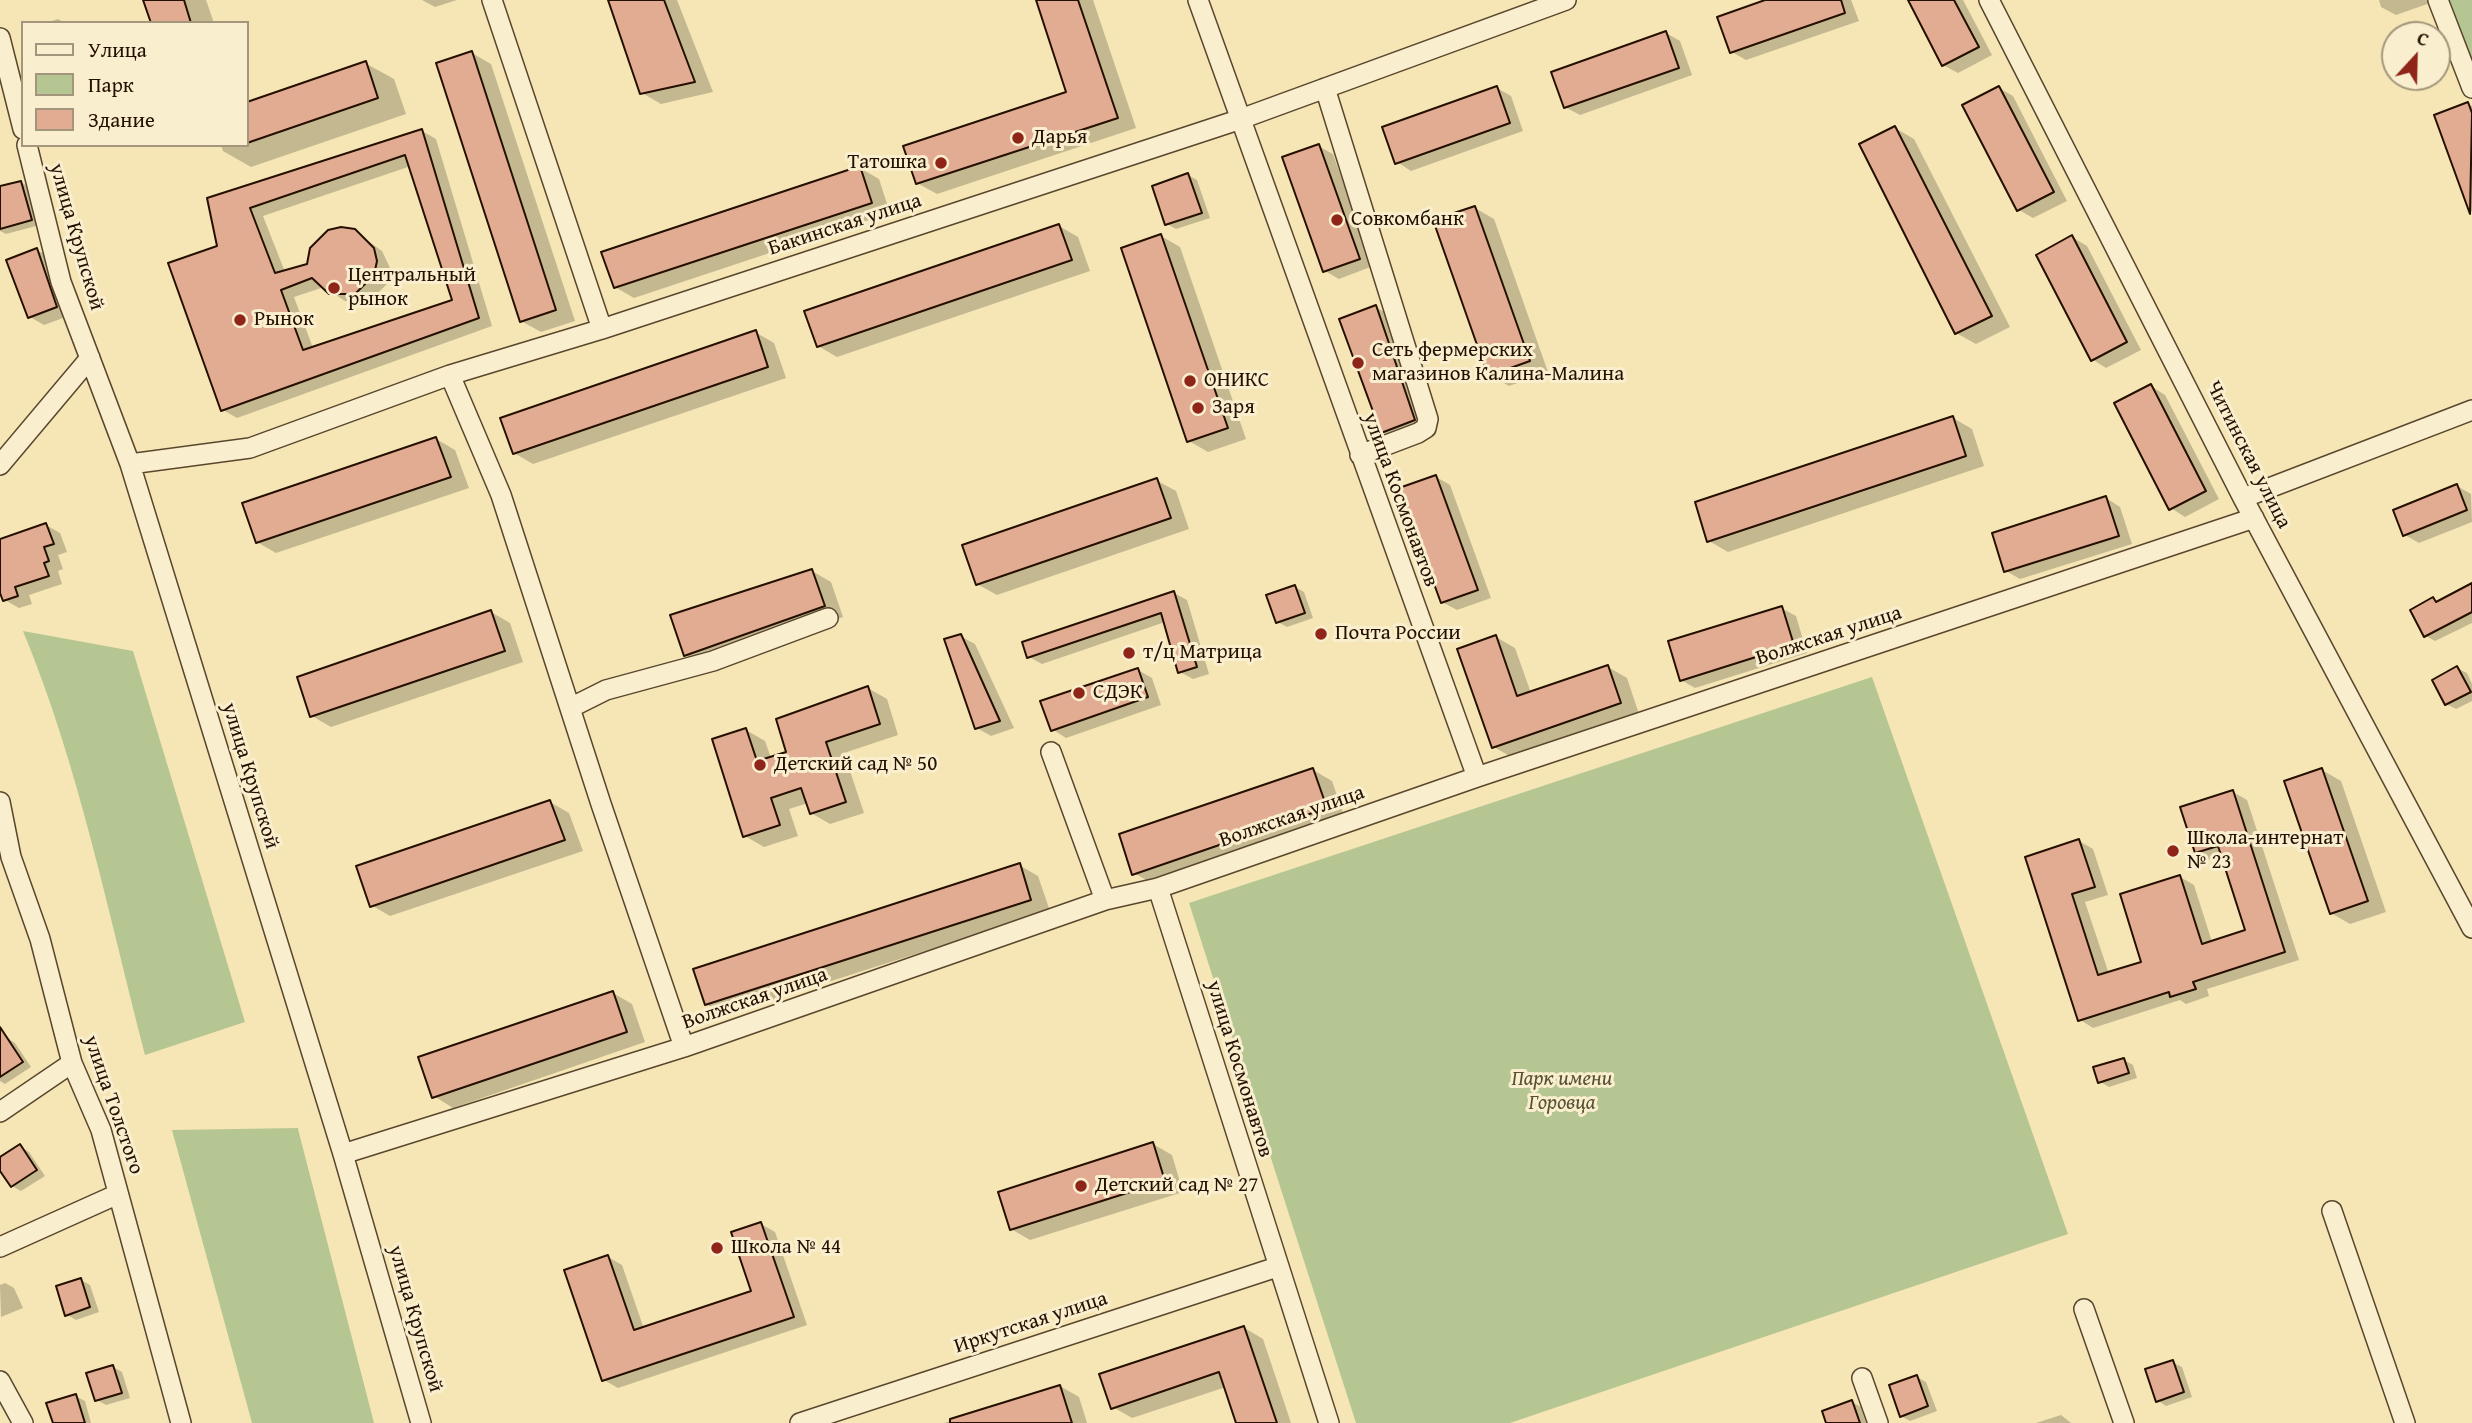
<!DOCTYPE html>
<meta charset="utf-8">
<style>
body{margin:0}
#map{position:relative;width:2472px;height:1423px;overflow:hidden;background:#f6e6b5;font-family:"Gentium Book Plus",serif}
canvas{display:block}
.legend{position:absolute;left:21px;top:21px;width:228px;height:126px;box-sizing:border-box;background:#f9efcf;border:2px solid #a4967c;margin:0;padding:9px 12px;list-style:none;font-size:21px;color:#251000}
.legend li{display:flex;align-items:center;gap:14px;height:35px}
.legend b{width:35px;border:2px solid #a4967c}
.north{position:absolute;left:2381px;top:21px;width:70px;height:70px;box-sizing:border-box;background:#f9efcf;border:2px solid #a4967c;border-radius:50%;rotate:22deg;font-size:19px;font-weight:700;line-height:28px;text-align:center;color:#251000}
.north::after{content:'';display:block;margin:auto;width:24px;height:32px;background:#8f2418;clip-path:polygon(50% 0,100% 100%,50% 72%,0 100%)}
</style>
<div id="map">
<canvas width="2472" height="1423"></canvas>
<ul class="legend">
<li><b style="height:9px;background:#f9efcf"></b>Улица</li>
<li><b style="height:19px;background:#b6c692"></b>Парк</li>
<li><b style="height:19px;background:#e2ac93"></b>Здание</li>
</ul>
<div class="north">С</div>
</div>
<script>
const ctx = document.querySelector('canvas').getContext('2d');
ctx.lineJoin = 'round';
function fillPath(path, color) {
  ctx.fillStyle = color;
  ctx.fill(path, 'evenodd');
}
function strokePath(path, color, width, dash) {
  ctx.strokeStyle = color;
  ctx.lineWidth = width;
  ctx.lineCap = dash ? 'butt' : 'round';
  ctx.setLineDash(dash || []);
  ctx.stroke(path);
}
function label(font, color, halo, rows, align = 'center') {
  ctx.font = font + ' "Gentium Book Plus",serif';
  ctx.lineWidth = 6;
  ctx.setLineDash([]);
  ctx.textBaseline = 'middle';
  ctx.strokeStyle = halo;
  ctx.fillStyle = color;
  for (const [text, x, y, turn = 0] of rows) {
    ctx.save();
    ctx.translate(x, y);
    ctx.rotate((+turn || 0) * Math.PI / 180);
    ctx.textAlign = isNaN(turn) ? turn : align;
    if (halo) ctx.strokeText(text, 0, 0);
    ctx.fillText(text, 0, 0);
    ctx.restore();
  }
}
fillPath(new Path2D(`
 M2447 0H2472V59Z
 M23 631 133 651 245 1022 145 1055C108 913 79 766 23 631Z
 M1872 677 2068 1234 1510 1423H1356L1189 903Z
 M298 1128V1129L374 1423H252L172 1130Z`), '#b6c692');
fillPath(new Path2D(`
 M145 0H206L214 23H153Z
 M422 0H457L435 7Z
 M610 0H677L713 92 661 104 642 93Z
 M1038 0H1093L1136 128 937 194 917 183 1069 93Z
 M1770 0H1851L1859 21 1746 60 1732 52Z
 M1910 0H1963L1992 55 1958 73 1943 65Z
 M2379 0H2432L2433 2 2396 15 2381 7Z
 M58 19 65 23H46Z
 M1666 33 1680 41 1692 75 1580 115 1565 107Z
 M472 53 491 64 575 321 541 332 521 321Z
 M365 63 394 79 406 114 251 167 223 151 221 145H247V104Z
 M1497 88 1511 96 1523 131 1411 171 1397 162Z
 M1999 88 2013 96 2067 201 2033 218 2019 210 1965 106Z
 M2468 104 2472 106V213L2436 116Z
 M1895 128 1914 139 2010 327 1976 344 1956 333Z
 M422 131 436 139 492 326 237 418 223 410 219 247 209 199ZM411 166 454 302 313 348 294 297 324 287 345 301H370L388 283 391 270 382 251 354 231 309 265 285 272 263 216Z
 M1318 146 1333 154 1373 266 1339 279 1325 271Z
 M860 168 879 179 890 213 634 298 615 287Z
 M1188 175 1197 180 1210 218 1176 229 1167 224Z
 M21 182 30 188 40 225 6 234 0 231V188Z
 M1475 208 1494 219 1548 372 1509 386 1490 375Z
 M1059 226 1078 237 1090 271 837 357 818 346Z
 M1161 236 1180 247 1246 439 1208 452 1189 441Z
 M2072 237 2087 246 2141 350 2106 368 2092 359Z
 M37 250 51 258 71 315 44 325 30 317Z
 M1376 307 1390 316 1429 427 1396 440 1382 432Z
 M755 332 774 343 786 378 533 464 514 453Z
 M2151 386 2165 395 2219 499 2185 517 2171 508Z
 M1953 418 1972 429 1984 466 1728 552 1709 541Z
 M436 439 455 450 469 488 276 553 257 542Z
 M1436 477 1450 485 1491 598 1457 610 1442 602Z
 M1156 480 1176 491 1189 529 997 595 977 584Z
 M2457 486 2471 494 2472 522 2419 543 2405 535Z
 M2106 498 2120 507 2132 544 2020 579 2006 571Z
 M46 525 60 533 67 552 58 555 63 569 58 571 62 584 29 595 32 604 19 608 5 600 0 586V540Z
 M812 571 831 582 843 617 704 666 685 655Z
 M2472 585V623L2435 641 2426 636 2433 599 2439 603Z
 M1295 587 1304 592 1313 618 1287 627 1278 622Z
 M1174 593 1187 600 1209 674 1193 679 1180 672 1165 622 1042 664 1029 657Z
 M1781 608 1796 616 1807 653 1695 688 1681 680Z
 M491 612 510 623 523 662 331 727 312 716Z
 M960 636 975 644 1014 728 991 736 977 728Z
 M1496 637 1515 648 1531 693 1608 667 1627 678 1639 714 1513 758 1494 747Z
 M2457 668 2467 673 2472 684V701L2456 709 2446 704Z
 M1138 670 1152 678 1161 705 1066 738 1052 729Z
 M868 688 887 699 898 735 844 753 864 813 830 824 811 813 808 803 789 809 798 836 764 847 745 836 746 730 765 741 771 758 788 753Z
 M1313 770 1332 781 1345 819 1153 884 1134 873Z
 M2322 770 2341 781 2386 912 2350 924 2331 913Z
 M2233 792 2247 800 2299 960 2207 989 2209 996 2186 1004 2180 1000 2093 1028 2079 1019 2027 858 2079 841 2093 849 2108 895 2085 902 2109 974 2144 963 2180 877 2194 885 2212 942 2247 931 2223 856 2210 860 2196 852Z
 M550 802 569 813 583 851 390 916 371 905Z
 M1019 865 1038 876 1050 911 725 1015 706 1004Z
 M613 993 632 1004 645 1042 453 1108 434 1096Z
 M6 1037 15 1043 31 1067 5 1084 0 1081V1041Z
 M2124 1060 2133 1065 2137 1078 2109 1087 2099 1081Z
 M1153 1144 1172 1155 1183 1192 1030 1240 1011 1229Z
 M20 1146 29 1152 45 1176 21 1191 12 1186 0 1168V1159Z
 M761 1224 775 1232 807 1325 618 1388 604 1380 608 1257 622 1265 644 1329 753 1292Z
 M81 1280 90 1285 99 1312 76 1320 66 1314Z
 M5 1283 14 1288 23 1308 1 1317 0 1285Z
 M1243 1327 1263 1339 1291 1423H1238L1226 1387 1132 1418 1113 1407Z
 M2172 1362 2182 1367 2192 1397 2166 1406 2157 1400Z
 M113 1367 122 1372 130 1398 106 1405 97 1400Z
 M1917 1377 1926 1382 1937 1411 1910 1421 1901 1416Z
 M1060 1386 1079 1397 1087 1423H944Z
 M75 1396 85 1401 91 1423H54Z
 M1852 1402 1861 1407 1866 1423H1828Z
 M2061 1415 2071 1423H2036Z`), '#0003');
const building = new Path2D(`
 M143 0H184L191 23H151Z
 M608 0H664L695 82 640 94Z
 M1036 0H1078L1118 118 916 184 903 146 1066 92Z
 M1765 0H1841L1845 13 1730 53 1717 17Z
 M1908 0H1954L1979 47 1942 66Z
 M1666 31 1679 68 1564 108 1551 72Z
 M472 51 556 310 520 322 436 63Z
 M366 61 378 98 247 143V102Z
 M1497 86 1510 123 1395 164 1382 127Z
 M1999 86 2054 192 2017 211 1962 105Z
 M2468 102 2472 113 2470 214 2434 115Z
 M1895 126 1992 316 1955 334 1859 144Z
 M422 129 479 318 221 411 168 263 217 246 207 198ZM405 155 452 300 303 350 281 290 312 278 329 294H355L374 275 377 261 374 248 355 229 341 227 328 230 310 248 307 264 275 273 250 208Z
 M1319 144 1360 259 1323 272 1282 157Z
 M860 166 872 203 614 288 601 252Z
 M1188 173 1202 213 1165 225 1152 186Z
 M21 181 32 220 0 229V186Z
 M1475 206 1530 361 1488 376 1433 220Z
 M1059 224 1072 260 817 347 804 311Z
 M1161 234 1228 428 1187 442 1121 248Z
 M2072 235 2127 342 2091 361 2036 255Z
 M37 248 57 307 28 318 6 260Z
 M1376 305 1415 420 1381 433 1339 319Z
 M756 330 768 367 513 454 500 418Z
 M2151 384 2206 491 2169 510 2114 403Z
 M1953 416 1966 456 1707 542 1695 502Z
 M436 437 451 477 256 543 242 503Z
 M1436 475 1478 590 1441 603 1399 488Z
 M1157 478 1171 518 976 585 962 545Z
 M2457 484 2467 510 2403 536 2393 510Z
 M2106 496 2119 536 2004 572 1992 533Z
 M46 523 54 544 44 547 49 561 44 563 49 576 15 587 18 596 3 601 0 593V539Z
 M812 569 825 606 684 656 670 615Z
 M2472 583V612L2424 637 2410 610 2433 597 2436 602Z
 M1295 585 1305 613 1276 623 1266 595Z
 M1174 591 1197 667 1178 673 1161 613 1027 658 1022 642Z
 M1782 606 1794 645 1680 681 1668 641Z
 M491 610 505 651 310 717 297 677Z
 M961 634 1000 721 975 729 944 639Z
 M1496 635 1517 696 1608 665 1621 703 1492 748 1457 649Z
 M2457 666 2471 692 2445 705 2432 680Z
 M1138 668 1148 697 1051 731 1040 701Z
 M868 686 880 724 826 742 846 802 810 814 801 788 771 798 780 825 743 837 712 739 746 728 757 761 786 752 776 719Z
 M1313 768 1327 808 1132 875 1119 834Z
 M2322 768 2368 901 2330 914 2284 781Z
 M2233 790 2285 952 2193 982 2196 989 2170 997 2169 992 2078 1021 2025 857 2079 839 2095 887 2072 894 2098 975 2141 962 2120 894 2180 875 2202 944 2245 930 2218 846 2195 853 2180 807Z
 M550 800 565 840 370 907 356 866Z
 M1020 863 1031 900 705 1005 693 969Z
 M613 991 627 1032 432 1098 418 1057Z
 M0 1027 23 1062 0 1077Z
 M2124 1058 2129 1073 2098 1083 2093 1067Z
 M1153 1142 1165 1181 1010 1230 998 1192Z
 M20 1144 37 1170 11 1187 0 1171V1157Z
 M761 1222 794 1317 602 1381 564 1270 608 1255 634 1330 751 1291 731 1232Z
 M81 1278 90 1307 65 1316 56 1286Z
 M1244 1326 1277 1423H1236L1219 1372 1111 1409 1099 1374Z
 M2173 1360 2184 1392 2156 1402 2145 1369Z
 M113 1365 122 1393 95 1401 86 1373Z
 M1917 1375 1928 1406 1900 1417 1889 1385Z
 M1060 1385 1072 1423H950V1419Z
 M76 1394 85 1423H53L46 1403Z
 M1852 1400 1860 1423H1826L1822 1411Z`);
fillPath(building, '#e2ac93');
strokePath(building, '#251000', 2);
const minor = new Path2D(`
 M492 0 602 329
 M1198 0 1477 777
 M1989 0 2243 498 2472 928
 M2438 0 2472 88
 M0 38 23 129
 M1325 88 1428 419 1426 428 1418 433 1360 455
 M27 145 61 282 130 464 343 1154 421 1423
 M450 375 501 495 601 804 684 1047
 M130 464 250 448 450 375 602 329 1238 120 1566 0
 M0 465 90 358
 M2243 498 2472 410
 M570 708 606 690 713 661 828 618
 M1051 752 1105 900
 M0 802 11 857 40 939 72 1063 101 1130 181 1423
 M1158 888 1329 1423
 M0 1112 72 1063
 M343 1154 684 1047 1105 900 1158 888 1477 777 2254 518
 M2332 1211 2405 1423
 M0 1247 118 1194
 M2084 1309 2124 1423
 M1862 1378 1878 1423
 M0 1381 23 1423
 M800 1423 1277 1267`);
strokePath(minor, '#59462d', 22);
strokePath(minor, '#f9efcf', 19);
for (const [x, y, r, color] of [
 [1018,138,7,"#8f2418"],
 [941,163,7,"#8f2418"],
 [1337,220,7,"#8f2418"],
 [334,288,7,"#8f2418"],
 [240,320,7,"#8f2418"],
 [1358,363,7,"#8f2418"],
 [1190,381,7,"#8f2418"],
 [1198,408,7,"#8f2418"],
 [1321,634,7,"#8f2418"],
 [1129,653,7,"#8f2418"],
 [1079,693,7,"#8f2418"],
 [760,765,7,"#8f2418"],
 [2173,851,7,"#8f2418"],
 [1081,1186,7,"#8f2418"],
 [717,1248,7,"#8f2418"]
]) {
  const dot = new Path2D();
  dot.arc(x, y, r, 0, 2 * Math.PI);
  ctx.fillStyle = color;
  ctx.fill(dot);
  strokePath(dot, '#f9efcf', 2.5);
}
label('21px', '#251000', '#f9efcf', [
 ["Дарья",1032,138],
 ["Татошка",927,163,"right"],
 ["Совкомбанк",1351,220],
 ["Центральный",348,276],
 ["рынок",348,300],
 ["Рынок",254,320],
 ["Сеть фермерских",1372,351],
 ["магазинов Калина-Малина",1372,375],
 ["ОНИКС",1204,381],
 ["Заря",1212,408],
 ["Почта России",1335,634],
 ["т/ц Матрица",1143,653],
 ["СДЭК",1093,693],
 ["Детский сад № 50",774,765],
 ["Школа-интернат",2187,839],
 ["№ 23",2187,863],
 ["Детский сад № 27",1095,1186],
 ["Школа № 44",731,1248]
], 'left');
label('21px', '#251000', '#f9efcf', [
 ["Бакинская улица",845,225,-18],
 ["улица Крупской",76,237,74],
 ["Читинская улица",2248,455,63],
 ["улица Космонавтов",1400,500,70],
 ["Волжская улица",1829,636,-18],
 ["улица Крупской",250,776,73],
 ["Волжская улица",1292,817,-19],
 ["Волжская улица",755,999,-19],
 ["улица Космонавтов",1239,1069,73],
 ["улица Толстого",113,1105,71],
 ["улица Крупской",415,1319,74],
 ["Иркутская улица",1031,1323,-18]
]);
label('italic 21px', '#585033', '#f9efcf', [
 ["Парк имени",1562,1080],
 ["Горовца",1562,1104]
]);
</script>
